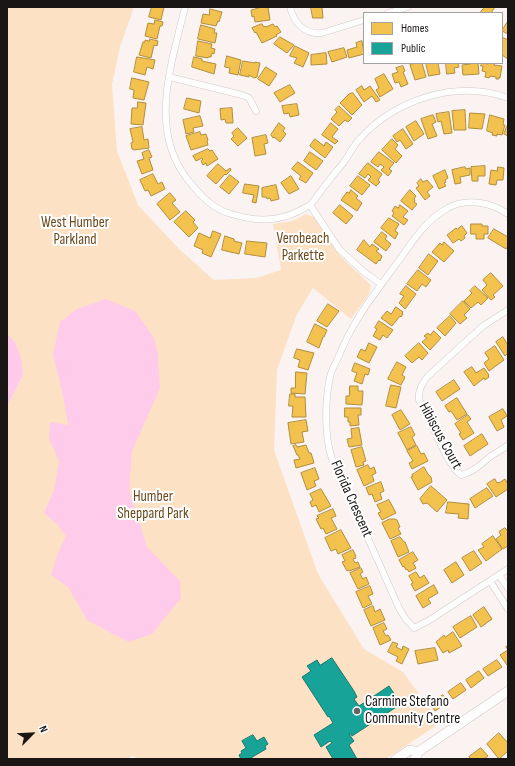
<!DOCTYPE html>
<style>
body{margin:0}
#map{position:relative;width:515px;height:766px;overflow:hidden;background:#faf3f2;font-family:"Sofia Sans Condensed",sans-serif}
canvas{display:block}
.frame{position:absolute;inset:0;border:8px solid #1a1615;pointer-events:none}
.legend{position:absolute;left:363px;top:12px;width:140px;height:52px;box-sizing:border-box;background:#fff;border:1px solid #a3a2a1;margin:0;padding:5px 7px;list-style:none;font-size:12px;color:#1a1615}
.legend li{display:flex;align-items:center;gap:8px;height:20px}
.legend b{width:20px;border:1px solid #a3a2a1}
.north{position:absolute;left:12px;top:714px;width:40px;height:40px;-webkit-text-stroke:3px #fff;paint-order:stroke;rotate:66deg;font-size:11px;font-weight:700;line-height:16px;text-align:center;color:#1a1615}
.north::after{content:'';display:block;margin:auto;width:14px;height:18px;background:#1a1615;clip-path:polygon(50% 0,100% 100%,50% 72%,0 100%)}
</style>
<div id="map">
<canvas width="515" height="766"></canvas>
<div class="frame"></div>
<ul class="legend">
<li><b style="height:11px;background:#f2c14e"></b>Homes</li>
<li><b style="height:11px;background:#17a398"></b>Public</li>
</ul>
<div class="north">N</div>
</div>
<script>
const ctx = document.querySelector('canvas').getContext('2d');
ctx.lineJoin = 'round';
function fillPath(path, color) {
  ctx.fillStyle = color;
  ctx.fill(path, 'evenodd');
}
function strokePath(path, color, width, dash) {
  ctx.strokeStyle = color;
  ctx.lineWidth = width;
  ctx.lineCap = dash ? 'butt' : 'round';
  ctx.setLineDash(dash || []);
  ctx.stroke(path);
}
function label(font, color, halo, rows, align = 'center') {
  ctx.font = font + ' "Sofia Sans Condensed",sans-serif';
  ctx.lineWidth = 4;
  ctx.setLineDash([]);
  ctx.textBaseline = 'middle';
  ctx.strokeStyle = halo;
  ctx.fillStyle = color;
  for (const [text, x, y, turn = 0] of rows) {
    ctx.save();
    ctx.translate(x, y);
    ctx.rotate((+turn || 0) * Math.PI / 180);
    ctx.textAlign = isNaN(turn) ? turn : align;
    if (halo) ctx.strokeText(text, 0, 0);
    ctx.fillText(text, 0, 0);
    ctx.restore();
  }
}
fillPath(new Path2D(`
 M7 7H134L120 47 112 84 117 151 138 205 179 249 214 280 256 278 281 270 273 224 292 221 306 214 314 217 341 257 371 285 369 294 351 319 313 288 297 314 277 370 274 450 318 574 364 649 403 672 440 723 386 759H138L133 756 126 759H7V407L23 375 15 342 7 334Z`), '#fde1c4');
fillPath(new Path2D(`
 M106 299 135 311 154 338 158 354 160 388 132 451 129 490 147 547 180 581 181 598 152 634 129 642 111 633 87 620 68 587 51 575 58 553 66 536 57 524 44 513 54 490 59 461 49 439 50 422 68 425 63 395 53 354 60 322 77 309Z
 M7 334 15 342 21 357 23 375 7 407Z`), '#feccea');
const homes = new Path2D(`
 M152 7H164L161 20 149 17Z
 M259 7H268L270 20 255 22 254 16 252 17 251 10 259 8Z
 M311 7H322L323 18H313Z
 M485 7H495L491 13H480Z
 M210 9 222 12 219 22 218 21 216 26 201 23 203 14 209 15Z
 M155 20 163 22 162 26H160L157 39 145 36 148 23 154 24Z
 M508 21V34L502 31Z
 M262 24 264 27 265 26 266 27 273 24 275 27 277 26 281 32 276 35 277 36 262 43 256 32 255 33 252 28Z
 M201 25 215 29 214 33H217L215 43 198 39Z
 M280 37 294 45 287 53 274 44Z
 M502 37 508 40V59L502 55Z
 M150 39 158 41 157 46 154 45 151 58 139 55 143 42H145V40L149 41Z
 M198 41 212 44 211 48 215 49 214 54 212 53 211 57H208V58L196 56Z
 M362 41 364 54 349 58 347 50 357 47 356 43Z
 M295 46 309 53 303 67 294 63 297 58 290 56Z
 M344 48 347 57 332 62 328 52Z
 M326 53 327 64 311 65V55Z
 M227 56 241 60 238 75 229 73 230 68 225 67Z
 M137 57 155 60 153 69 147 67 145 75 134 72Z
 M194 57 202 59V61L216 64 214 74 192 67Z
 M243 61 255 63V62L260 63 257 77 254 78 249 75V77L240 75Z
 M415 63H422L426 77 415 80 410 65Z
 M426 63H438L440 74 429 76Z
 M446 63H458L459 67 454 68 455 73 447 74Z
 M469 63H478L479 74 463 75 462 65 470 64Z
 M482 63 488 64V63H495L494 65 502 66 500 78 499 77V79H496V77L490 76 489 78 485 77 486 72 482 71 483 66H481Z
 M403 66 405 71 403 72 408 84 401 87 399 82 395 83 392 74 398 72 396 68Z
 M266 67 277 74 269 86 258 79Z
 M384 74 393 89 380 97 376 90 379 88 375 79Z
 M132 78 149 82 144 100 133 98 134 90 130 89Z
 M290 85 295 93 280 102 274 93Z
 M362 86 364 90 370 86 380 100 376 102 372 96 364 102 356 90Z
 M353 93 362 105 352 115 340 103 349 94Z
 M187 98 201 101 199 113 184 109Z
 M138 102 146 103 143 125 131 124 132 108H137Z
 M297 104 299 115 290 117 289 113 284 114 282 106Z
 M339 106 352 118 348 122 345 120 339 126 331 119 337 112 335 110Z
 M232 108 233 123H226L225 119 221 120 220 109Z
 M465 110 466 130H454L452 111Z
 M449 112 452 133 444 134 441 121 438 122 436 114Z
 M470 113 485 114 482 129 469 128Z
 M433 115 436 122 432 124 437 136 428 139 421 119Z
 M490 115 504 119 503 125H505L502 135 497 134V136L492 135 493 133 487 131Z
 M200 116 203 126 193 128 194 132 186 134 183 120Z
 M416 121 424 134 414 141 406 127Z
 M279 123 285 128 283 131 286 134 280 142 274 137 273 138 271 135Z
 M331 123 338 129 332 137 338 141 335 144 322 135Z
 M508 124V136L504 134Z
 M142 127 144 140 148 139 149 148 134 150 132 149 131 143 133 142 130 129Z
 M238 128 247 138 238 146 231 139 234 136 232 133Z
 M403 129 413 144 406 149 400 140 397 142 393 136Z
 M200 132 201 135 206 134 208 140 207 141 208 145 191 150 186 136Z
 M266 135 268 143 264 144 266 154 255 156 252 138Z
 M315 139 324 146 326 142 333 147 325 158 310 146Z
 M392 139 398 145 395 149 402 156 396 163 382 150Z
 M208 149 210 151 212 150 218 159 207 166 206 163 203 165 201 161 203 159 202 158 196 161 193 156Z
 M149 150 152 157 149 158 153 170 142 174 137 161 144 159 142 153Z
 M310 152 323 161 316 170 304 161Z
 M379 152 394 163 389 169 392 171 388 176 381 170 384 167 380 164 378 167 371 162Z
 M298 162 313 173 306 183 299 179 301 176 292 169Z
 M368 163 382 174 378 180 380 182 376 186 368 180 371 177 368 174 365 178 359 174Z
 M218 164 226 171 230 168 231 170 226 175 225 174 216 184 207 176Z
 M485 166V176H478V181H472L471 167Z
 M465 167 466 169 470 168V175L460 177 461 183 455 184 452 170Z
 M498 167 504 168 503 180H497L496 185 489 184 491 170 497 171Z
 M445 170 448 178 445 180 446 182 444 183 446 186 439 189 433 176Z
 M153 174 158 184 162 182 165 189 151 196 148 190 145 191 140 180Z
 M230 175 239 182 229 194 220 187Z
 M291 176 299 189 289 194 281 183Z
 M358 176 370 185 362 195 350 186Z
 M421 179 423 182 427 180 433 187 427 192 430 196 425 200 416 188 419 186 417 183Z
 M245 184 259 186 256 203 252 202 254 195 243 193Z
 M276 185 279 199 271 201 270 198 267 199 266 197H262V188Z
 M351 190 358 196 356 198 362 203 357 211 341 200 347 192 349 193Z
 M410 190 416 196 414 199 415 201 414 202 417 204 412 210 401 201Z
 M170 193 176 200 172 203 180 212 170 220 157 204Z
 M340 205 353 216 346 224 333 213Z
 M400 205 408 211 403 217 408 220 404 225 392 216 394 213 392 211 395 206 398 208Z
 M186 211 195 220 193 222 198 228 189 237 174 222Z
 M389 218 399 224 395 231 398 233 395 239 381 228Z
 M471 224H482V226H488V234H484V239H476V234H471Z
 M462 226 467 233 464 236 465 238 461 241 459 239 453 243 447 235 456 228 457 229Z
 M494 229 508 237V246L506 249 488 238Z
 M213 231 221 234 211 257 202 253 203 250 194 246 199 233 210 238Z
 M382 232 387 236 385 239 391 244 386 251 374 242Z
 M225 236 234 239V241L242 243 239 254 222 250Z
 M364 240 370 247 372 244 379 249 376 251 382 256 380 261 379 260 376 264 357 250Z
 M247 241 267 243 265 257 245 254Z
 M444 242 454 251 444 262 432 252 440 243 442 245Z
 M429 254 438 261 428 275 419 268Z
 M418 270 431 280 426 287 422 284 417 291 407 284Z
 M491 273 503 286 493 295 495 297 491 300 482 290 487 285 483 280Z
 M406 286 416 294 405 309 399 303 404 296 400 294Z
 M475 286 488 298 481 305 478 302 471 308 464 301 472 293 470 291Z
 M463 301 470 309 464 315 467 318 460 324 450 314Z
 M328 304 339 311 327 327 317 321Z
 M396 307 403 312 402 313 403 314 401 317 400 316 392 326 381 318 387 311 391 314Z
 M450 316 456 323 445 336 437 328Z
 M379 321 393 330 387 338 383 335 380 340 373 336 377 329 375 328Z
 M315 324 327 330 324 337H323L319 348 307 342Z
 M434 331 441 338 430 350 422 342 427 338 424 336 428 333 430 335Z
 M503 337 507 344 508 343V353L505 356 496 342Z
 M369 343 377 347 369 363 357 357 361 349 365 351Z
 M419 343 428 353 422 360 419 357 412 363 405 356Z
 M495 346 504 360 489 371 484 363 489 359 485 353Z
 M297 349 314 353 308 370 298 367 300 360 294 358Z
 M397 362 406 367 402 375 405 377 401 385 388 379Z
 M355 363 370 369 368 375 365 374 362 384 354 381 357 373 352 371Z
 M472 367 476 373 484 368 489 375 488 376 489 377 485 380 484 378 474 386 464 372Z
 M296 372 307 373 305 394 291 393V388H295Z
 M454 380 460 389 442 401 436 392Z
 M391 385 401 387 396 408 386 406Z
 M350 386H358V391H363L362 405 346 404V396H349Z
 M290 394H295V397H305L306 417H292L293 406H289Z
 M457 398 467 414 457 420 451 411 449 412 445 406Z
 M345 408H361V415H358L359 425 350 426V422H348V417H345Z
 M503 409 507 416 501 420 504 427 497 431 489 417Z
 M401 410 410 424 400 430 392 415Z
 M468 415 471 419 467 422 474 433 463 440 459 434 461 433 455 424Z
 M306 420 308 431 302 432 304 442 291 444 288 423Z
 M411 427 415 435 412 437 416 445 407 450 398 433Z
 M359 428 362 445 349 447 347 439 352 438 351 429Z
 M482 434 488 444 470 456 464 446Z
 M296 445 297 447 306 445 309 453H311L314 463 296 468 294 460 300 459 298 455H297L294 448 293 446Z
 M417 446 421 454 424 453 428 461 412 469 409 463 413 461 407 451Z
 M362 447 366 461 363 462 364 465 356 467 351 450Z
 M368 465 370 469 374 467 376 473 372 475 374 481 364 486 357 470Z
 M424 467 428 474 431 477 432 482 418 490 411 477 413 476 412 475Z
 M315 468 319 479 314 481 316 486 307 490 301 473Z
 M495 479 497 483 498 482 499 483 505 479 508 484V489L496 497 487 484Z
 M381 482 384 491 380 493 382 499 375 502 372 494 369 495 366 488Z
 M431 486 447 500 437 512 427 503 423 504 420 499Z
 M487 488 493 496 475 508 470 499Z
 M321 489 331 506 319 512 316 505 312 507 310 502 313 500 310 494Z
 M389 500 396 513 382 520 378 513 381 512 377 505Z
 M448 502 469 504 468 519 458 518 459 514 446 513Z
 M333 509 336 516 331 518 337 529 326 534 323 528 321 529 316 519 319 518 317 516Z
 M390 519H395L397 520 400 527 398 528 401 534 390 539 382 523Z
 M505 528 508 531V546L503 549 496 539 501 535 499 532Z
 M341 530 351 548 338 554 336 549 331 551 325 538Z
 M493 536 502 549 486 561 478 550 484 547 482 544Z
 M400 537 404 542H405L409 552 398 557 391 541Z
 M353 550 356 556H355L356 558 353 559 355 563 358 562 360 567 349 571V570L347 571 342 562 345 561 342 555Z
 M474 551 482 563 470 571 462 558Z
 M413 552 418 560 413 563 416 568 409 572 407 569 406 570 404 566 403 567 399 560Z
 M456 562 464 575 452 583 444 570Z
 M361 568 363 572 360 574 363 579 366 577 369 584 358 589 350 573Z
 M416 572 420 578 424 575 429 583 415 591 411 584 413 583 409 576Z
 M434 585 438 593 428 599 431 603 423 608 416 596Z
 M370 586 373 594 368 596 372 604 363 608 356 592Z
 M373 606 375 612 380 609 385 620 371 626 364 610Z
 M484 607 492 619 481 627 473 615Z
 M471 616 477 627 460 638 453 627Z
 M384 623 387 629 383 631 386 636 388 635 391 640 380 645 373 628Z
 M453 632 462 646 449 653 448 650 443 653 436 642 444 635 445 637Z
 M393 642 398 644 396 647 402 650 403 646 409 649 402 664 396 661 398 657 388 652Z
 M508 646V664L507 665 500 655 508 650 506 647Z
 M435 648 438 660 418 664 415 651Z
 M497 660 502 667 488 676 483 669Z
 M479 671 484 678 471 688 466 680Z
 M461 683 466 690 453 699 448 692Z
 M443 695 448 702 435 711 428 701 431 699 433 701Z
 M499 733 508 743V751L499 759 487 744Z
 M481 748 488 756 484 759H471L469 757Z`);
fillPath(homes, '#f2c14e');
strokePath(homes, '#b18e3d', 1);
const public = new Path2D(`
 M332 658 354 691 357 697 354 699 359 706 389 686 401 704 352 736 351 734H349L354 741 349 745 357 759H333L326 747 332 743 330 741 321 747 314 735 333 723 329 716 328 717 302 677 311 671 307 666 317 660 320 665Z
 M253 735 257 741 264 737 268 744 265 746 266 749 249 759H241L239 755 242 753 241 751 246 748 242 741Z`);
fillPath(public, '#17a398');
strokePath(public, '#187971', 1);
const street = new Path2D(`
 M185 7C171 66 146 135 193 186 203 198 213 208 228 213 253 221 275 223 299 211 302 209 307 207 310 205 314 202 317 195 321 191 328 181 336 172 344 162 348 156 352 149 357 142 393 100 455 79 508 98
 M290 7C294 23 305 35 322 33L364 20
 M388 13 408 7
 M169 77 242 95 249 98 256 111
 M310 205 339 249 364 272 381 284
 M508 214C492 203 467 197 448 208 425 220 412 243 397 263 373 296 353 320 338 358 335 364 331 371 330 377 325 401 324 435 332 459 333 463 337 467 339 472 342 477 343 483 346 489L399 608 405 618 414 628 428 621 508 569
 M508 310 483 326 428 376C422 384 418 390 419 400 432 419 444 462 461 475 474 472 482 463 491 456 497 452 503 449 508 445
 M499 575 508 588
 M490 581 508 609`);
const secondary = new Path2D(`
 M396 759 410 750 418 752
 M415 759 418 752 508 691`);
strokePath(street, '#cfcac9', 7);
strokePath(secondary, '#cfcac9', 10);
strokePath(street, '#fefdfd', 6);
strokePath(secondary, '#fefdfd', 9);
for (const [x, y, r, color] of [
 [357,711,4,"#686362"]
]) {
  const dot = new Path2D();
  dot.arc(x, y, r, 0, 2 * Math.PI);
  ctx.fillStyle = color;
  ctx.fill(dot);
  strokePath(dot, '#fff', 1.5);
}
label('15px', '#6b4a1e', '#fff', [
 ["West Humber",75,223],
 ["Parkland",75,240],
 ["Verobeach",303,239],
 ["Parkette",303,256],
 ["Humber",153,497],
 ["Sheppard Park",153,514]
]);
label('15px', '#1a1615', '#fff', [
 ["Hibiscus Court",440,436,61],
 ["Florida Crescent",351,499,66]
]);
label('15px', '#1a1615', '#fff', [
 ["Carmine Stefano",365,702],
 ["Community Centre",365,719]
], 'left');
</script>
